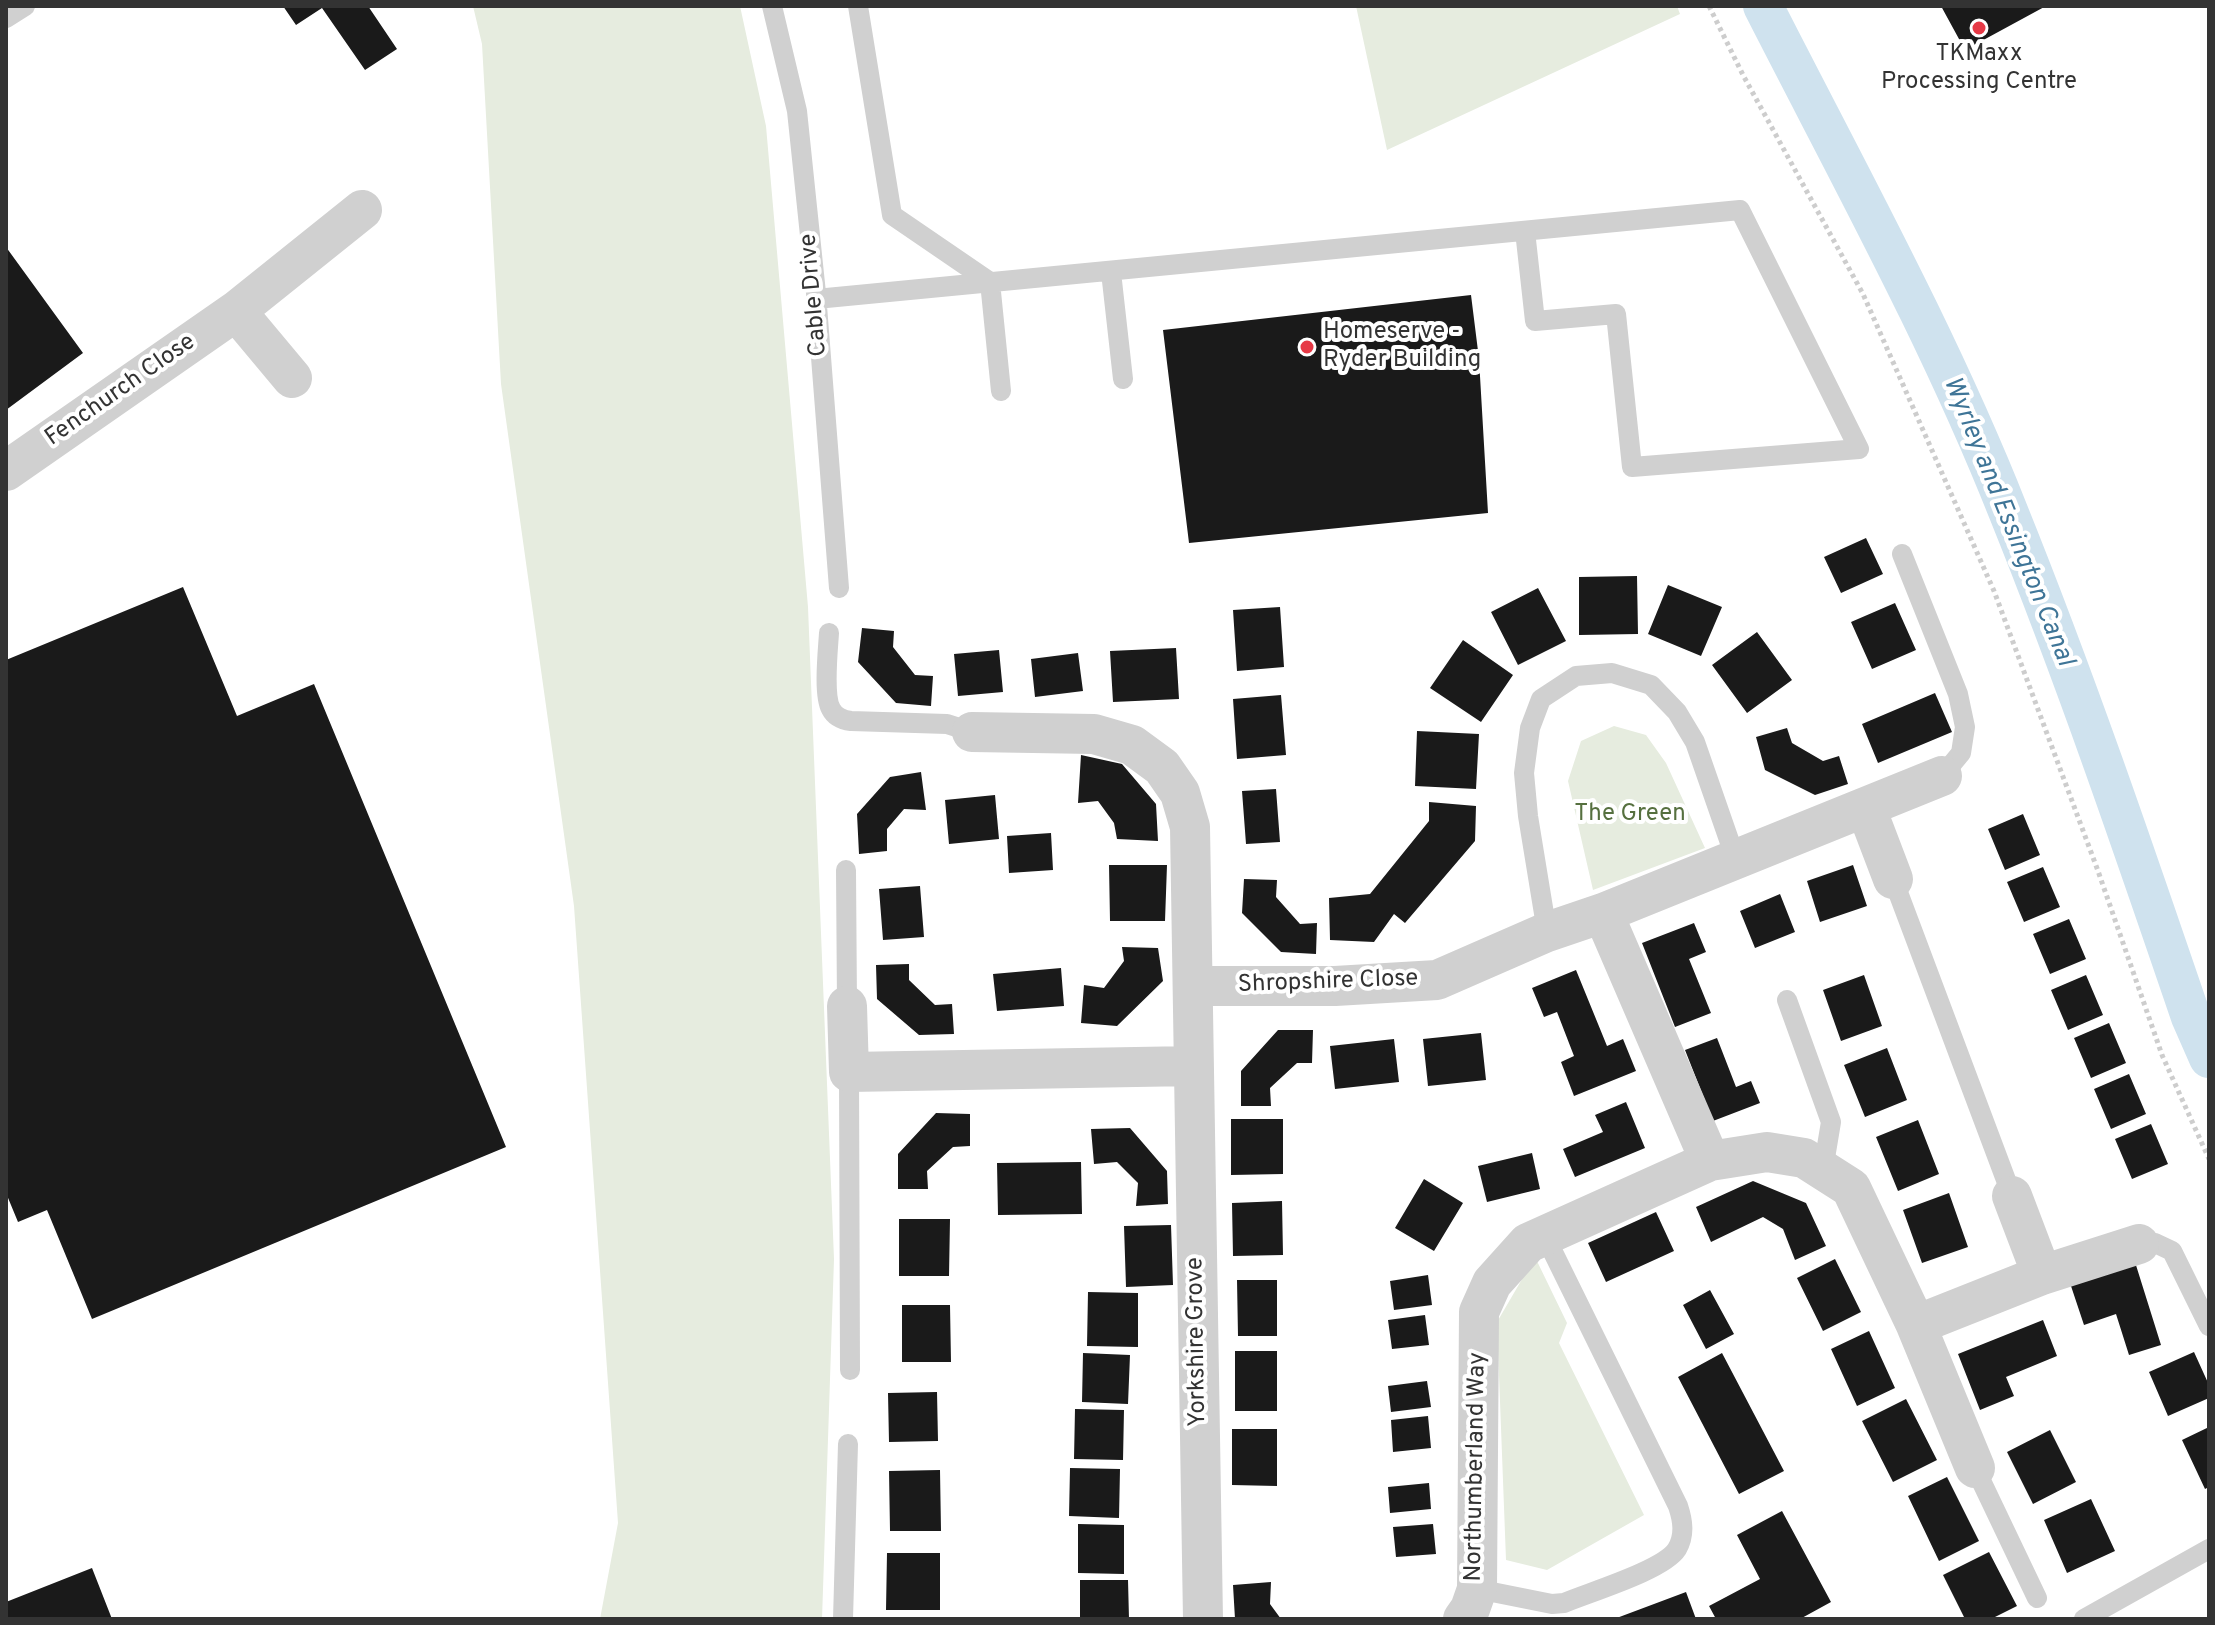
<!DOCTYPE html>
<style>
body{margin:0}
#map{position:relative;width:2215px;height:1625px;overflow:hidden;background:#fff;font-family:Overpass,sans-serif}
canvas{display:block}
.frame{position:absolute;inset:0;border:8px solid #333;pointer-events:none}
</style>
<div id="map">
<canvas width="2215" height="1625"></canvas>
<div class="frame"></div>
</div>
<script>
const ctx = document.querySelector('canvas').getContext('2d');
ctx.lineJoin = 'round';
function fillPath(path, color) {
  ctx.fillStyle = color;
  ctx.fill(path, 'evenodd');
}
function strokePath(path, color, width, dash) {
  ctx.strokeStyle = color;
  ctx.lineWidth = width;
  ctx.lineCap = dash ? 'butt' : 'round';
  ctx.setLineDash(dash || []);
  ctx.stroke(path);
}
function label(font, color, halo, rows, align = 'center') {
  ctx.font = font + ' Overpass,sans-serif';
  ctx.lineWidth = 8;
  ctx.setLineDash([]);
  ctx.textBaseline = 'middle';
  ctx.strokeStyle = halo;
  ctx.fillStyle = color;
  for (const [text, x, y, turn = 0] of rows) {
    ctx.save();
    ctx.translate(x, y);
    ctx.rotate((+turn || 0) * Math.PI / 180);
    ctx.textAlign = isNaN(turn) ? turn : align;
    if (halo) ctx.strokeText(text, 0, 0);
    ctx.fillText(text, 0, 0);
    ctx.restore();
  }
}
fillPath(new Path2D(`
 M473 6H740L766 126 808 607 834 1259 822 1619H600L618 1523 574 906 501 384 482 44Z
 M1356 6H1677L1680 14 1387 150Z
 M1614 726 1646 735 1666 763 1705 848 1593 890 1568 781 1581 741Z
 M1535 1257 1567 1323 1559 1343 1644 1515 1547 1570 1506 1560 1497 1322Z`), '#e6ecdf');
strokePath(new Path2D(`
 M1763 6C1848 173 1939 337 2008 511 2075 677 2133 847 2191 1017L2209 1058`), '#cfe2ee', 40);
fillPath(new Path2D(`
 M283 6H368L397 49 365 70 322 8 296 25Z
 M1941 6H2046L1965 50Z
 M6 247 83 353 6 410Z
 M1471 295 1479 359 1488 513 1189 543 1163 330Z
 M1866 538 1883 574 1841 593 1824 557Z
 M1637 576 1638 634 1579 635V577Z
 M1668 585 1722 607 1701 656 1648 634Z
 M183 587 237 716 314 684 506 1147 92 1319 47 1210 18 1222 6 1193V660Z
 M1538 588 1566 641 1518 665 1491 612Z
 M1895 603 1916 650 1872 669 1851 622Z
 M1280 607 1284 667 1237 671 1233 610Z
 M862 628 894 631 893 647 915 675 933 676 931 706 896 703 858 662Z
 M1757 632 1792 680 1747 713 1712 665Z
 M1463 640 1513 675 1481 722 1430 688Z
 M1176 648 1179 699 1113 702 1110 651Z
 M999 650 1003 692 958 696 954 654Z
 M1078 653 1083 691 1035 697 1031 659Z
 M1935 693 1952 732 1878 763 1862 724Z
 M1281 695 1286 755 1237 759 1233 699Z
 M1787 728 1792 743 1823 761 1839 756 1848 784 1815 795 1765 770 1756 737Z
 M1417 731 1479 734 1476 789 1415 786Z
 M1081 755 1122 764 1156 804 1158 841 1117 839 1114 823 1098 801 1078 803Z
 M921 772 926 810 904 809 887 829V851L859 854 857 814 890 777Z
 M1276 789 1280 842 1246 844 1242 791Z
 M995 795 999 839 949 844 945 800Z
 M1429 802 1476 806 1475 841 1405 923 1394 914 1374 942 1330 940 1329 898 1370 894 1429 821Z
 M2023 814 2040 855 2005 870 1988 829Z
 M1051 833 1053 870 1009 873 1007 836Z
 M1109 865H1167L1165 921H1110Z
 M1853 865 1867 906 1820 922 1807 881Z
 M2043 867 2060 907 2024 922 2007 882Z
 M1244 879 1277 880 1276 897 1300 924 1317 923 1316 954 1281 952 1242 913Z
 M920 886 924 937 883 940 879 889Z
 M1780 894 1795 932 1755 948 1740 911Z
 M2069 919 2086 959 2050 974 2033 934Z
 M1694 923 1706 952 1689 959 1711 1013 1675 1027 1642 943Z
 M1122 947 1158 948 1163 981 1117 1026 1081 1023 1084 985 1104 988 1124 961Z
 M909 964V980L935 1005 952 1004 954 1034 919 1035 877 999 876 965Z
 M1061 968 1064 1006 997 1011 993 974Z
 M1576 970 1607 1046 1623 1039 1636 1071 1574 1096 1561 1062 1574 1056 1557 1012 1544 1017 1532 988Z
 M1864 975 1882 1026 1841 1041 1823 990Z
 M2086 975 2103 1015 2068 1030 2051 990Z
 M2109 1023 2126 1063 2091 1078 2074 1038Z
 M1278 1030H1313L1312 1063H1297L1270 1088 1271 1106H1241V1071Z
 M1481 1033 1486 1080 1428 1086 1423 1039Z
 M1717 1038 1736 1087 1751 1081 1760 1103 1713 1121 1685 1050Z
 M1394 1039 1399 1082 1335 1089 1330 1046Z
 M1887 1048 1907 1100 1865 1117 1844 1065Z
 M2129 1074 2146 1114 2111 1129 2094 1089Z
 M1626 1102 1645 1148 1575 1177 1563 1149 1603 1132 1595 1115Z
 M936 1113 970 1114V1146L953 1147 927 1171 928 1189H898V1154Z
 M1231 1119H1283V1174L1231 1175Z
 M1918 1120 1939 1174 1898 1191 1876 1137Z
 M2151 1124 2168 1164 2132 1179 2115 1139Z
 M1130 1128 1167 1171 1168 1204 1136 1206 1138 1183 1117 1162 1094 1164 1091 1129Z
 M1532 1153 1540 1189 1487 1202 1478 1166Z
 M1081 1162 1082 1214 998 1215 997 1163Z
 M1424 1179 1463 1203 1434 1251 1395 1228Z
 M1753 1181 1806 1203 1826 1246 1795 1260 1783 1229 1763 1217 1711 1242 1696 1207Z
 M1949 1193 1968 1247 1922 1263 1903 1210Z
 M1282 1201 1283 1255 1233 1256 1232 1203Z
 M1656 1212 1674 1251 1606 1282 1588 1243Z
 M899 1219H950L949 1276H899Z
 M1171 1225 1173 1285 1126 1287 1124 1226Z
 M1835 1259 1861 1312 1823 1331 1797 1278Z
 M2135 1262 2161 1345 2129 1355 2116 1314 2084 1325 2070 1283Z
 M1428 1275 1432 1305 1394 1310 1390 1281Z
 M1237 1280H1277V1336H1238Z
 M1710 1290 1734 1334 1706 1349 1683 1305Z
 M1088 1292 1138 1293V1347L1087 1346Z
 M902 1305H950L951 1362H902Z
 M1425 1315 1429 1345 1392 1349 1388 1320Z
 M2043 1320 2057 1356 2006 1377 2014 1396 1980 1410 1958 1354Z
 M1869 1331 1895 1388 1857 1406 1831 1349Z
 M1235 1351H1277V1411H1235Z
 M2194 1352 2209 1385V1398L2168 1416 2149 1372Z
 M1083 1353 1130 1355 1128 1404 1082 1402Z
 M1722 1353 1784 1471 1739 1494 1678 1377Z
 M1427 1381 1431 1407 1391 1412 1388 1386Z
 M937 1392 938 1441 889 1442 888 1393Z
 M1906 1399 1937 1460 1893 1482 1862 1421Z
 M1075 1409 1124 1410 1123 1460 1074 1459Z
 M1428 1416 1431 1448 1393 1452 1391 1420Z
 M2209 1427V1487L2205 1489 2182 1440Z
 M1232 1429H1277V1486L1232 1485Z
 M2050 1430 2076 1482 2033 1504 2007 1452Z
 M1070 1468 1120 1469 1119 1518 1069 1516Z
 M940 1470 941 1531H890L889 1471Z
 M1947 1477 1979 1541 1939 1561 1908 1496Z
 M1429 1483 1431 1509 1390 1513 1388 1487Z
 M2091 1499 2115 1551 2067 1573 2044 1520Z
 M1782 1511 1831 1602 1800 1619H1716L1709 1606 1760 1579 1737 1535Z
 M1078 1524 1124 1525V1574L1078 1573Z
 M1433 1524 1436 1554 1396 1557 1393 1527Z
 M1989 1552 2017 1606 1991 1619H1965L1943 1575Z
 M887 1553H940V1610H886Z
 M92 1568 112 1619H6V1602Z
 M1080 1580H1128L1129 1619H1080Z
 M1271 1582 1270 1604 1281 1619H1235L1233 1585Z
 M1686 1592 1696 1619H1614Z`), '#1a1a1a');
strokePath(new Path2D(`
 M1709 6 1743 75 1863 294 1994 591 2098 871 2162 1055 2209 1159`), '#cdcdcd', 5, [4, 4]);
strokePath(new Path2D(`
 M772 6 797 111 816 293 839 588
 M858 6 892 215 990 282 1001 391
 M6 18 25 6
 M1111 272 1123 379
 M816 299 1740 210 1859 449 1632 467 1616 314 1535 321 1525 231
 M1902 554 1958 694 1965 727 1961 753 1942 776
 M829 633C828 650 823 695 831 709 835 717 843 720 851 721L947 724 972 732
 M846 870 847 1006
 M1893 879 2012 1196
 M1547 932 1528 816 1524 773 1530 728 1541 699 1576 676 1612 673 1651 685 1677 712 1695 742 1736 860
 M1787 1000 1831 1122 1823 1170
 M849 1072 850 1370
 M2139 1244 2155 1243 2172 1251 2209 1326
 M1975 1468 2037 1598
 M1477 1589 1552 1604 1564 1603C1590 1592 1664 1570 1677 1549 1685 1535 1683 1521 1678 1506L1545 1236
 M843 1619 848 1444
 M2084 1619 2209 1549`), '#d0d0d0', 20);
strokePath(new Path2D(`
 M236 311 292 378
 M6 471 236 311 362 210
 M972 732 1094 734 1132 745 1162 767 1180 793 1190 827 1203 1619
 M1866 808 1893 879
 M1603 913 1710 1161
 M1194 986H1335L1437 980 1547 932 1603 913 1942 776
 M847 1006 849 1072 1193 1066
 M2012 1196 2042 1275
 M1916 1325 2042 1275 2139 1244
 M1463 1619 1470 1609 1477 1589 1479 1312 1492 1283 1528 1243 1710 1161 1767 1152 1804 1158 1851 1188 1916 1325 1975 1468`), '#d0d0d0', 40);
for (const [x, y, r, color] of [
 [1979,28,8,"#e63946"],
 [1307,347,8,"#e63946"]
]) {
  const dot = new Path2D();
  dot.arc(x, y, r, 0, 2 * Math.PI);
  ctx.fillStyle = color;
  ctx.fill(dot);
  strokePath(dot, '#fff', 3);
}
label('24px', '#333', '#fff', [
 ["TKMaxx",1979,55],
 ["Processing Centre",1979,83],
 ["Homeserve -",1323,333,"left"],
 ["Ryder Building",1323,361,"left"]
]);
label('24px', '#333', '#fff', [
 ["Cable Drive",815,295,-95],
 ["Fenchurch Close",121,391,-35],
 ["Shropshire Close",1328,983,-2],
 ["Yorkshire Grove",1198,1342,-91],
 ["Northumberland Way",1477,1467,-89]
]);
label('24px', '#56703f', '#fff', [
 ["The Green",1630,815]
]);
label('italic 26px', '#3f7597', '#fff', [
 ["Wyrley and Essington Canal",2007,522,68]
]);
</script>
